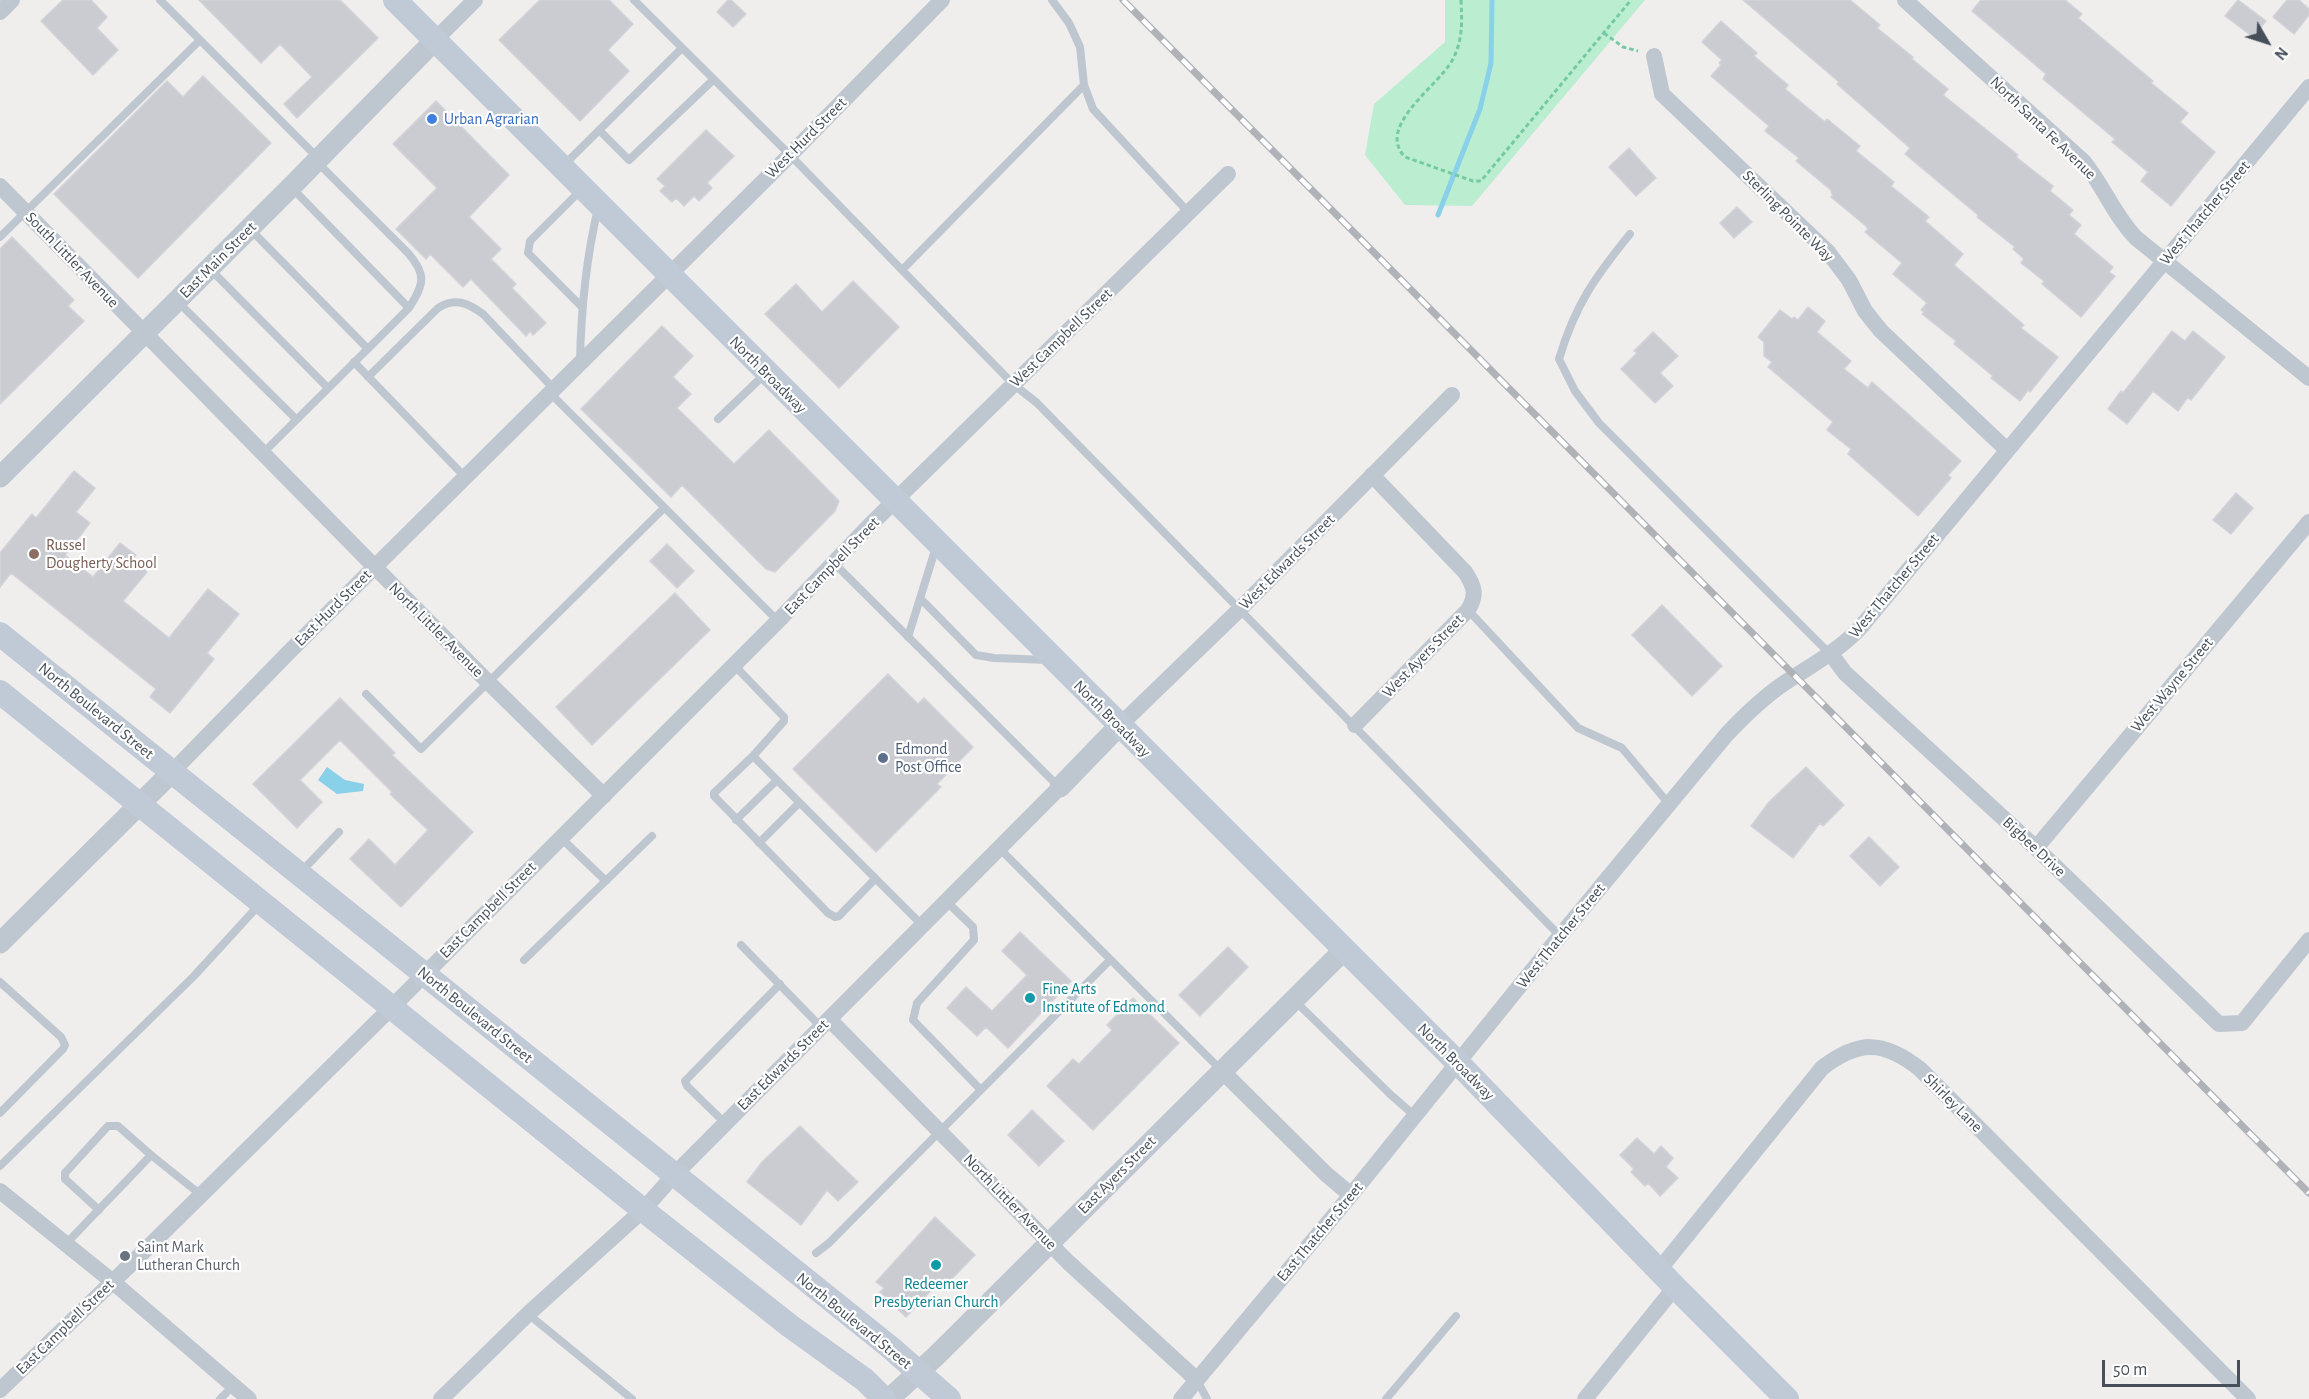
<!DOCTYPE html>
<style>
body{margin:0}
#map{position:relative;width:2309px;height:1399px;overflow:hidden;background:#f0eded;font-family:"Alegreya Sans",sans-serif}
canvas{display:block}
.north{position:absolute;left:2237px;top:12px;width:60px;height:60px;-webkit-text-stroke:4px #fff;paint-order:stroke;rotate:129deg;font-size:16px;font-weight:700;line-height:24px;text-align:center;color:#464f5a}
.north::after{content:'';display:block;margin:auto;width:21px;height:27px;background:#464f5a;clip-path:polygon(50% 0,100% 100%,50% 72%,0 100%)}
.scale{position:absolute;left:2102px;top:1360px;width:138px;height:27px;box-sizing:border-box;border:3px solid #464f5a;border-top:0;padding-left:8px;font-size:18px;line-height:21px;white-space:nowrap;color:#464f5a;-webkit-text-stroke:4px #fff;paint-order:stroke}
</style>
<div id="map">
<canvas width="2309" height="1399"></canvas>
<div class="north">N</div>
<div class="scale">50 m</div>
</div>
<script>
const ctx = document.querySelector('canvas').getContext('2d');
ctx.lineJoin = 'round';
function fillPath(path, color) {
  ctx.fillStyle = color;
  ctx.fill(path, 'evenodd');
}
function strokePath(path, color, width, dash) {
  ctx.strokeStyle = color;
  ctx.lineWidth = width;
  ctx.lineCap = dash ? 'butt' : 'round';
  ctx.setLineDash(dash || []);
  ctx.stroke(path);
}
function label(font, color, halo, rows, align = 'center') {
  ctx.font = font + ' "Alegreya Sans",sans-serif';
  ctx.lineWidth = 4.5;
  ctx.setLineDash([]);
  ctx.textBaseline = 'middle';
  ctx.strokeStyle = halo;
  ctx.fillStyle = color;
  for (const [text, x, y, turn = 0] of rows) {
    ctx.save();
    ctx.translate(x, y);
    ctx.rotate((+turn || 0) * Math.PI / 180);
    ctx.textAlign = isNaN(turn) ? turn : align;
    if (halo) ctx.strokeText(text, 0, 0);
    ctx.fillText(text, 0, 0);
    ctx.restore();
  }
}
fillPath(new Path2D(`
 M1445 0H1645L1472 206 1405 205 1365 155 1374 104 1445 42Z`), '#bbedd1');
fillPath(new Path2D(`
 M327 767 345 780 364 784 363 791 337 794 318 780Z`), '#89d1e9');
strokePath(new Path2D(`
 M1438 215 1480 109 1491 63 1492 0`), '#89d1e9', 5);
const building = new Path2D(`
 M63 0H91L107 17 97 28 118 50 93 75 41 21Z
 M199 0H340L378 38 297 118 284 104 312 77 280 44 261 63Z
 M540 0H609L633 24 608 50 629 71 580 121 499 40Z
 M728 0H731L746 14 733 27 717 12Z
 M1743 0H1850L1880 25 1877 28 1913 57 1912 59 1948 89 1943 95 2018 155 2016 157 2053 186 2050 191 2073 210 2069 215 2081 225 2074 234 2113 267 2109 272 2115 276 2081 317 2042 284 2044 281 2021 263 2024 259 2013 249 2015 247 1977 217 1978 215 1905 154 1910 148 1837 84 1839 82Z
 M1981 0H2065L2082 14 2078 18 2153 81 2151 83 2188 113 2180 122 2215 152 2171 206 2141 181 2148 172 2112 142 2115 139 2043 79 2046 74 1972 11Z
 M2238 0 2266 21 2253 37 2225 16Z
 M2287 0H2299L2309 9V15L2294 34 2273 17Z
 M1721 21 1757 53 1754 56 1788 85 1785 89 1825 122 1827 119 1860 146 1856 151 1894 182 1891 186 1929 217 1925 221 1963 254 1954 265 2024 325 2021 328 2058 357 2030 392 2028 390 2020 401 1991 378 1993 376 1954 344 1956 341 1922 314 1924 312 1921 310 1927 303 1893 274 1902 263 1865 232 1868 229 1866 226 1831 197 1833 195 1831 192 1832 191 1796 161 1799 158 1765 131 1769 126 1711 76 1721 65 1719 63 1722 60 1702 42Z
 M203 76 271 143 138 278 54 194 167 81 183 97Z
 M436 101 509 175 469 217 501 249 491 259 516 284 512 288 546 323 533 335 530 331 526 336 471 279 463 287 430 254 426 259 396 229 437 188 393 144Z
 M706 130 734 156 707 183 712 188 699 201 694 196 684 206 676 198 672 202 660 191 665 186 657 179Z
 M1629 148 1656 178 1636 196 1609 167Z
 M1737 207 1752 222 1734 238 1720 223Z
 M12 237 74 300 68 306 84 321 0 404V249Z
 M853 281 899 327 839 388 765 314 796 284 822 312Z
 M1808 307 1825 321 1817 332 1851 361 1844 369 1868 388 1872 382 1961 461 1948 475 1951 478 1918 516 1848 454 1851 449 1827 430 1833 422 1768 367 1772 362 1764 356V342L1758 337 1780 310 1792 319 1794 317 1798 320Z
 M662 326 693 356 673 377 691 394 677 408 734 464 769 430 839 501 835 511 775 572 766 569 682 485 671 497 581 409Z
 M2172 331 2185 341 2193 331 2225 357 2191 400 2188 397 2178 411 2153 391 2127 424 2108 409 2121 391 2123 393Z
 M1653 332 1678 356 1660 373 1673 386 1655 403 1621 369 1637 353 1634 351Z
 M74 471 95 488 76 512 90 523 65 555 93 577 120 543 136 555 132 559 147 572 123 601 169 638 208 589 239 614 207 653 214 659 170 713 150 697 156 689 11 573 0 587V553L32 514 36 518Z
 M2236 493 2253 508 2231 534 2213 520Z
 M667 544 694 571 677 588 650 561Z
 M675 593 710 630 592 745 556 707Z
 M1662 605 1722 666 1692 696 1632 635Z
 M888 674 918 704 924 698 973 747 937 784 941 787 876 852 793 769Z
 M340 698 395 753 392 755 473 832 401 907 350 859 369 839 395 865 428 830 390 794 392 792 340 740 300 780 322 802 297 828 253 784Z
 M1806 767 1844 805 1823 826 1820 823 1793 858 1751 826 1769 802Z
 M1869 837 1899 867 1880 886 1850 856Z
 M1020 932 1071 981 1008 1048 986 1027 977 1036 947 1008 966 987 992 1011 1027 975 1002 951Z
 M1228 947 1248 967 1200 1016 1179 995Z
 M1133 998 1179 1043 1093 1130 1047 1086 1073 1059 1079 1064 1112 1030 1107 1025Z
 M1032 1110 1064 1141 1039 1166 1008 1135Z
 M800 1126 858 1182 838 1201 827 1190 801 1225 747 1182 762 1162Z
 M1637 1138 1654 1154 1661 1146 1673 1158 1666 1167 1678 1178 1660 1196 1648 1183 1645 1186 1631 1172 1634 1169 1620 1155Z
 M935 1217 975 1255 946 1285 941 1280 906 1317 880 1292 884 1288 876 1282Z`);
fillPath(building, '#caccd2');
strokePath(building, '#d1d3d9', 1.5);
strokePath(new Path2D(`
 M1461 0C1462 22 1463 39 1453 59 1439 86 1375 126 1405 157L1473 181H1481L1631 0
 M1604 33 1623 47 1638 51`), '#74caa4', 3, [4.5, 3]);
strokePath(new Path2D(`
 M160 0 319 159
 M634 0 790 155 1013 384 1037 403 1560 936
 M1052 0 1069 23 1080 47 1084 85 1093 109 1189 213
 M599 130 629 160 713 80
 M563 166 682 48
 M292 188 409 308
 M582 189 530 241 528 253 582 307
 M250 229 368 349
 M1630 234C1595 277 1575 305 1559 359L1575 391 1599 423 1830 654
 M0 237 200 40
 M210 269 328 388
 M902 270 1084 85
 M177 301 296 419
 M354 362 465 477
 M580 362C581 310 586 259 598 208
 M368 377 438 308C455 297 468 303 483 314L554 389
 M550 393 778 621
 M718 419 766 373
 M264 452 409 308C424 284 427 275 408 253L317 162
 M834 563 1059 787
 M920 598 976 655 994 658 1049 660
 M1468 610 1578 728 1622 748 1668 803
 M908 637 936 547
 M734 665 784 717V721L753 756 922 925
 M366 694 421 749 664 508
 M753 756 714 793V796L828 913 835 917 839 916 875 879
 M736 820 777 780
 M561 838 606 881
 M759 843 799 803
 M999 848 1221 1070
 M301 872 339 832
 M946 901 973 927 974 940 917 1003 913 1020 980 1089
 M741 945 821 1027
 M524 960 652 836
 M0 982 61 1037 65 1045 63 1049 0 1113
 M1294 1000 1391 1095 1415 1116
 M726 1124 687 1086 685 1081 780 984
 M151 1155 201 1195
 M0 1166 194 976 259 905
 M66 1244C94 1214 123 1185 151 1155L118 1126H108L65 1173V1179L99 1210
 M816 1253 829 1243 1110 960
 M528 1314 632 1399
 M1197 1380 1207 1399
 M220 1399 233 1386
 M1386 1399 1456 1316`), '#bec7cf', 8);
strokePath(new Path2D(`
 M1905 0 2084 162C2104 187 2114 215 2136 238L2309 378
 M0 12 12 0
 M435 40 475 0
 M1654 56 1662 94 1828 252 1849 280 1865 311 1881 331 2007 450
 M0 186 488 682 604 796
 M1831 654 1845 673 2036 848 2219 1024 2242 1023 2309 940
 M1355 725 1468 610C1477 595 1475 587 1465 572L1372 475
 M1119 726 1240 609 1452 395
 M172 772 290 651 790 155 942 0
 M2036 848 2309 522
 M829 1019 1068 1262 1197 1380
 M1221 1070 1326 1174 1351 1195
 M0 1191 113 1282 249 1399
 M1659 1270 1822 1068C1859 1040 1883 1040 1920 1069L2248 1399
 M0 1390 129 1266 392 1007 778 621 869 526 1228 174
 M441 1399 528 1314 643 1210 674 1175 1060 787
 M1181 1399 1351 1195 1560 936 1727 734C1745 715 1763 697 1786 682 1812 665 1838 651 1860 628L2309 87
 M1585 1399 1675 1287`), '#bec7cf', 16);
strokePath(new Path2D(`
 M0 477 295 183 435 40
 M1060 787 1119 726
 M0 943 172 772
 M889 1399 936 1356 1344 950`), '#bec7cf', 21);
strokePath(new Path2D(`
 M395 0 1458 1063 1675 1287 1787 1399
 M0 634 891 1348 949 1399
 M0 692 643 1210 790 1326 865 1380 884 1399`), '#c0c9d6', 24);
const rail = new Path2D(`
 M1123 0 2309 1193`);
strokePath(rail, '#afb2b7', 7);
strokePath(rail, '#fff', 4.5, [14]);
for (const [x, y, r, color] of [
 [432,119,6,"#3f7fe0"],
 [34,554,6,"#8d6e63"],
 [883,758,6,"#5c6f8a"],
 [1030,998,6,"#0f9aa8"],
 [125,1256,6,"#6b7280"],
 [936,1265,6,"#0f9aa8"]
]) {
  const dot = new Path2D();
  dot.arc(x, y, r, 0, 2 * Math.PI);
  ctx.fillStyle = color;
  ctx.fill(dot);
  strokePath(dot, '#fff', 2);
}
label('16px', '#366cbe', '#fff', [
 ["Urban Agrarian",444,119]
], 'left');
label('16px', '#464f5a', '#fff', [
 ["North Santa Fe Avenue",2043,128,44],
 ["West Hurd Street",806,138,-45],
 ["West Thatcher Street",2205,213,-50],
 ["Sterling Pointe Way",1788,216,45],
 ["South Littler Avenue",72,260,46],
 ["East Main Street",218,260,-45],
 ["West Campbell Street",1061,338,-44],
 ["North Broadway",768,375,45],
 ["West Edwards Street",1287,562,-45],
 ["East Campbell Street",832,566,-46],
 ["West Thatcher Street",1894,586,-50],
 ["East Hurd Street",333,608,-45],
 ["North Littler Avenue",436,630,45],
 ["West Ayers Street",1423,656,-46],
 ["West Wayne Street",2172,685,-50],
 ["North Boulevard Street",96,711,39],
 ["North Broadway",1112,719,45],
 ["Bigbee Drive",2034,847,43],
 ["East Campbell Street",488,910,-45],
 ["West Thatcher Street",1561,936,-51],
 ["North Boulevard Street",475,1015,39],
 ["North Broadway",1456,1062,45],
 ["East Edwards Street",783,1065,-45],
 ["Shirley Lane",1953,1103,45],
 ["East Ayers Street",1117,1175,-45],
 ["North Littler Avenue",1010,1202,46],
 ["East Thatcher Street",1320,1232,-50],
 ["North Boulevard Street",854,1321,39],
 ["East Campbell Street",65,1327,-44]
]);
label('16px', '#785e54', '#fff', [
 ["Russel",46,545],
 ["Dougherty School",46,563]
], 'left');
label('16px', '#4e5e75', '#fff', [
 ["Edmond",895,749],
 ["Post Office",895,767]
], 'left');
label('16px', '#0d838f', '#fff', [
 ["Fine Arts",1042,989],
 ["Institute of Edmond",1042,1007],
 ["Redeemer",936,1284,"center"],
 ["Presbyterian Church",936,1302,"center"]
], 'left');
label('16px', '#5b616d', '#fff', [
 ["Saint Mark",137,1247],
 ["Lutheran Church",137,1265]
], 'left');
</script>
